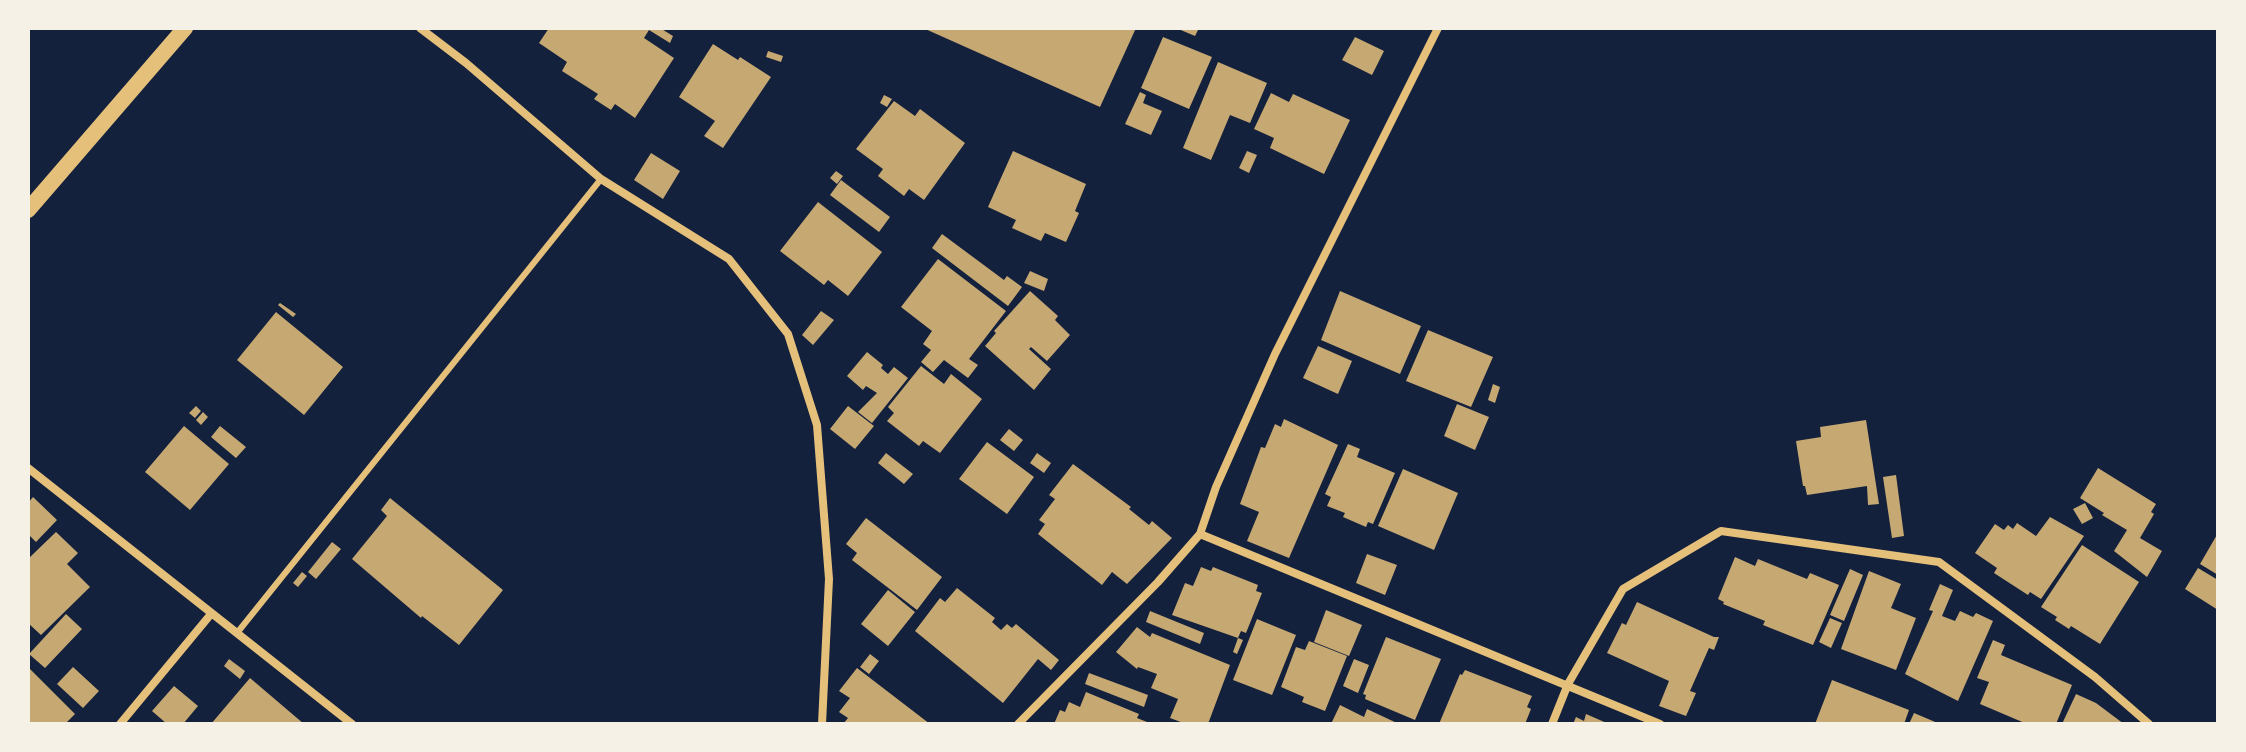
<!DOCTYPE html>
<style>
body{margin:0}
#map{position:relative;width:2246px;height:752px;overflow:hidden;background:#14213d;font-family:Karla,sans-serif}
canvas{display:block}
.frame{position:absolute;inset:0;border:30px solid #f6f1e7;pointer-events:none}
</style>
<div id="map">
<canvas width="2246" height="752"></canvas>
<div class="frame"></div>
</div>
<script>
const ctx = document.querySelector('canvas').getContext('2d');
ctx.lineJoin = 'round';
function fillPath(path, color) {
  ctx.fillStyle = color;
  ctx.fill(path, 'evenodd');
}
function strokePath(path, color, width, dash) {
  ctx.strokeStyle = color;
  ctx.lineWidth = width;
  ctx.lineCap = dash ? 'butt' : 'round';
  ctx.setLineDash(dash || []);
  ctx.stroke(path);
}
fillPath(new Path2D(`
 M549 28H660L673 36 670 43 649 30 644 38 674 58 635 118 615 104 611 110 594 99 598 94 562 71 567 62 539 43Z
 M923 28H1136L1100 107Z
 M1176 28H1199L1195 36Z
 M1163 37 1212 57 1189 109 1141 88Z
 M1355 37 1384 51 1372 75 1342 60Z
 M713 44 738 60 740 57 771 77 723 148 704 136 715 121 679 97Z
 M768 51 783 56 781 62 766 57Z
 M1218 62 1267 83 1250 123 1230 115 1211 160 1183 148Z
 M1140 92 1146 95 1143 103 1162 111 1151 135 1125 124Z
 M1271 93 1289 102 1293 94 1350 120 1324 174 1270 148 1274 138 1254 129Z
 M884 95 892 99 887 107 880 103Z
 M894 101 915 116 920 109 965 143 924 200 909 189 904 196 878 176 883 169 856 149Z
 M1013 151 1086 184 1075 211 1079 213 1066 242 1045 233 1041 241 1012 228 1016 220 988 207Z
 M1247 151 1257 155 1249 173 1239 168Z
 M651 153 680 171 663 199 634 180Z
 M836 171 843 176 837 184 830 178Z
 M841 180 890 217 879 232 830 195Z
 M818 202 882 252 848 296 828 280 824 285 780 251Z
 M942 234 1004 280 1007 276 1022 287 1008 306 932 248Z
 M938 259 1006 311 969 359 978 365 968 378 944 360 933 372 921 362 931 350 923 344 932 331 901 307Z
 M1030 271 1048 279 1044 291 1024 283Z
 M1030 291 1058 316 1055 320 1070 335 1047 361 1031 347 1029 349 1051 369 1034 390 985 346 996 333 994 331Z
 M1340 291 1421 326 1400 374 1321 340Z
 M280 303 296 314 293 317 278 305Z
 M821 311 834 320 813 345 802 335Z
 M276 312 343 367 304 415 237 360Z
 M1428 330 1493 357 1471 407 1406 381Z
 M1318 346 1352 361 1338 394 1303 378Z
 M867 352 883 365 881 368 888 374 894 367 908 378 872 423 858 412 877 393 866 386 863 390 847 376Z
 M921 366 944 384 951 374 982 399 940 453 923 441 919 446 887 421 894 413 888 407Z
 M1493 384 1500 387 1495 403 1488 400Z
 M1457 404 1489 417 1475 450 1444 436Z
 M196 406 201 411 195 418 189 413Z
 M848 406 874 426 855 449 830 429Z
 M203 412 208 417 201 425 196 420Z
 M1284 419 1338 445 1289 558 1247 541 1259 512 1240 504 1261 447 1265 448 1275 424 1281 427Z
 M1866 420 1879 504 1868 505 1867 486 1807 495 1805 486H1803L1796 441 1821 437 1820 427Z
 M184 426 229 464 190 510 145 472Z
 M220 426 246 447 236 458 211 437Z
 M1009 429 1023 440 1014 451 1000 440Z
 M987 442 1034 477 1007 514 959 479Z
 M1348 444 1360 449 1357 457 1395 473 1373 524 1368 522 1366 527 1343 517 1345 513 1327 506 1331 497 1325 494Z
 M886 453 913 474 904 484 878 463Z
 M1037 453 1051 463 1044 473 1030 463Z
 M1073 464 1131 507 1129 509 1149 525 1152 521 1172 538 1127 584 1112 572 1102 585 1038 534 1045 524 1039 520 1055 499 1049 495Z
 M2098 468 2156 504 2151 512 2154 514 2140 538 2162 551 2147 577 2114 551 2127 530 2102 515 2104 513 2080 498Z
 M1403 469 1458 493 1434 550 1378 526Z
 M1896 475 1904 536 1892 538 1883 477Z
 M33 497 57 520 36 542 28 534V503Z
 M390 498 503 590 459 645 422 616 421 618 352 559 387 516 381 510Z
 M2085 503 2093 518 2082 524 2073 509Z
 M2050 517 2084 536 2041 599 2030 592 2028 595 1994 573 1997 568 1975 553 1995 524 2004 530 2008 525 2013 529 2017 523 2036 536Z
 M866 518 942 577 917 610 852 560 857 553 846 544Z
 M56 532 78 553 67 564 90 587 41 635 28 623V559Z
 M2218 533V575L2200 564Z
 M332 542 341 549 316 579 308 572Z
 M2082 545 2139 582 2100 644 2071 626 2069 629 2055 620 2057 617 2041 607Z
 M1367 554 1397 565 1385 595 1356 583Z
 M1735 557 1755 566 1758 559 1807 579 1810 573 1839 585 1813 645 1763 625 1765 621 1723 604 1724 602 1718 599Z
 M1201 567 1211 571 1213 567 1258 585 1256 591 1262 593 1246 633 1241 631 1238 638 1172 615 1185 583 1193 586Z
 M2198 568 2218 580V610L2185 589Z
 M1850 569 1863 575 1844 621 1830 615Z
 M1869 571 1901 584 1891 608 1916 618 1896 670 1841 649Z
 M302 572 307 576 298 587 293 583Z
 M1940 584 1953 590 1942 616 1955 621 1960 611 1973 617 1976 613 1993 621 1958 701 1905 674 1933 611 1929 610Z
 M957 588 995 618 992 622 1001 630 1007 624 1012 628 1016 624 1059 660 1051 670 1038 659 1003 703 915 631 940 598 945 602Z
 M888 590 915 612 888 646 861 624Z
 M1637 602 1714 637H1719L1714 650 1709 648 1690 691 1696 693 1686 716 1659 706 1669 681 1607 653 1622 623 1626 625Z
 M1326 610 1362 625 1349 656 1314 642Z
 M1150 611 1204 633 1200 644 1146 622Z
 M66 614 82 629 45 668 29 654Z
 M1830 618 1842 623 1831 648 1819 642Z
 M1257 619 1296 635 1272 695 1233 680Z
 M1137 627 1150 637 1152 633 1230 665 1208 724H1186L1170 718 1178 699 1151 688 1157 674 1138 667 1137 669 1116 652Z
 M1386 637 1441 659 1415 720 1365 699 1366 695 1363 694Z
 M1238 638 1243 640 1237 654 1233 652Z
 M1993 640 2005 645 2001 655 2072 685 2056 724H2027L1980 704 1989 682 1977 678Z
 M1309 641 1347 656 1325 711 1302 702 1304 697 1281 687 1296 647 1305 650Z
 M870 654 879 661 869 674 860 667Z
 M229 659 245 671 240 679 224 666Z
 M1354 659 1369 665 1358 693 1343 686Z
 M28 667 75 714 65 724H28Z
 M73 667 99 691 83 708 57 684Z
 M857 668 930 724H843L848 718 839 712 850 698 839 691Z
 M1465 670 1532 696 1527 707 1531 709 1525 724H1439L1460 674 1462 675Z
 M1089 673 1148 695 1144 707 1085 684Z
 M250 678 304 724H211Z
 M1832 680 1909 710 1904 724H1815Z
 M174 686 198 706 183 724H167L152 711Z
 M1086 692 1139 714 1137 718 1152 724H1054L1060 710 1065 712 1069 702 1080 707Z
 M2076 694 2096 703 2124 724H2062Z
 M1340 705 1364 717 1367 709 1399 724H1331Z
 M1914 713 1940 724H1909Z
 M1586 714 1609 724H1573L1576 717 1584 721Z`), '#c6a872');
strokePath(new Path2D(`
 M237 633 601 179`), '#e5c07b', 6);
strokePath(new Path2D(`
 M420 28 466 63 601 179 729 259 788 334 817 425 829 579 822 724
 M28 468 352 724
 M1200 534 1660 724
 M120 724 211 614
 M1018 724 1158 582 1200 534 1216 487 1275 354 1438 28
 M1552 724 1568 684 1623 589 1721 531 1939 562 2095 677 2149 724`), '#e5c07b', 8);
strokePath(new Path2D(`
 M28 210 185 28`), '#e5c07b', 16);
</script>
